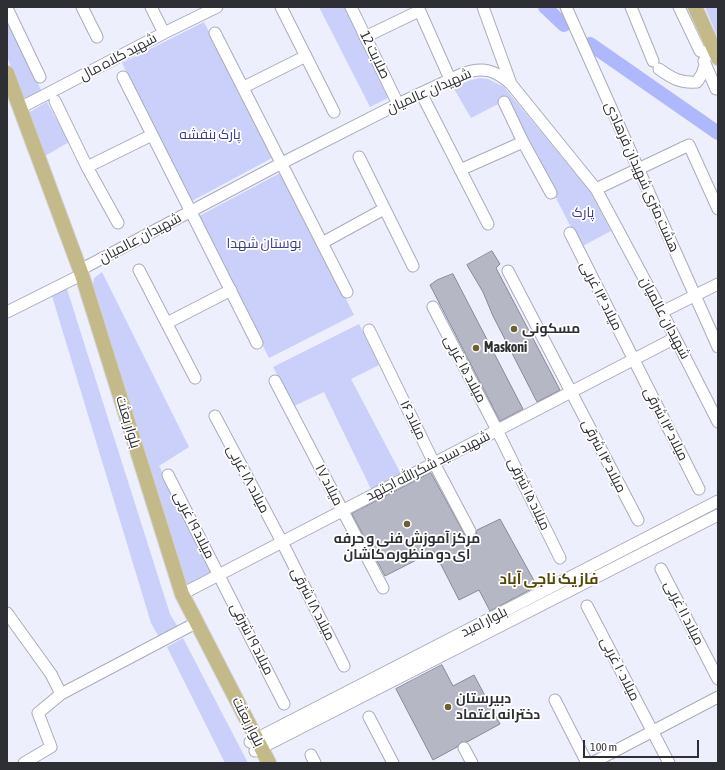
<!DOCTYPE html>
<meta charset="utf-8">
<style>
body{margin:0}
#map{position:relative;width:725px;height:770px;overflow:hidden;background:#edeffd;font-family:"Asap Condensed",sans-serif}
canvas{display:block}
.frame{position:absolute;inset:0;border:8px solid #2e2f34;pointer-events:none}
.scale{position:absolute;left:583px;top:740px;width:116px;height:18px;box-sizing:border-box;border:2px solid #2e2f34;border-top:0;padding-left:5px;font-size:12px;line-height:14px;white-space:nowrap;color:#2e2f34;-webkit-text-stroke:3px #fff;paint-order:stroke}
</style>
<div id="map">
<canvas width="725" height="770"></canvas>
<div class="frame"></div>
<div class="scale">100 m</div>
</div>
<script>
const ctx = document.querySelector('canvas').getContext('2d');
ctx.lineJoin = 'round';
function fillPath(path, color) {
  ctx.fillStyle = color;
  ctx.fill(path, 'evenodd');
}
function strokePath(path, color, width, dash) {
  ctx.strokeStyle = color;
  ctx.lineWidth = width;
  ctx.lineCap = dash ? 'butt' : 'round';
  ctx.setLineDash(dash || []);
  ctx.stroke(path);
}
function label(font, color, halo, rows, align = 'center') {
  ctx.font = font + ' "Asap Condensed",Cairo,sans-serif';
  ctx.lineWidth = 3.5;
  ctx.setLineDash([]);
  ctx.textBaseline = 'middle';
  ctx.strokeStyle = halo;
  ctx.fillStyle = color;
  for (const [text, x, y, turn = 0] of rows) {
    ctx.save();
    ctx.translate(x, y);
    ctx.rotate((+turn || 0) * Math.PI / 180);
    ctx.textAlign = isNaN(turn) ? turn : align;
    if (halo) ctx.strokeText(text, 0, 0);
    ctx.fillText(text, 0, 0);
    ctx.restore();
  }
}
fillPath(new Path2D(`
 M319 7H346L388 98 370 107Z
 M705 7H718V38Z
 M7 20 42 92 23 102 7 56Z
 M204 22 274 157 190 202 122 63Z
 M479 78 488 79 504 87 590 191 611 231 581 247 506 100 471 118 453 87 468 81Z
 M47 102 69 142 45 156 28 113Z
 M282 172 354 315 269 358 197 217Z
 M102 272 189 447 159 466 212 572 184 586 93 285 94 278Z
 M66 286 170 614 179 629 160 639 151 623 52 296Z
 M359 324 379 365 351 379 401 474 371 489 324 392 294 406 273 367Z
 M183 638 248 763H225L167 647Z`), '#cad0f9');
strokePath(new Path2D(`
 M545 7 564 25
 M590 44 718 133`), '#afb7fd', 14);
const building = new Path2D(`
 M492 251 500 264 496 268 560 390 537 402 493 316 483 292 467 265Z
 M453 274 523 409 500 421 430 285 437 280Z
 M431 473 466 537H473L476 534 477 530 500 519 537 586 490 611 479 590 459 600 434 551 385 576 352 514Z
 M442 665 453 686 474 675 500 724 467 742H461L457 747 433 760 396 689Z`);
fillPath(building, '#b5b7c4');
strokePath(building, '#888a96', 1);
const minor = new Path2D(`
 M82 7 97 37
 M151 7 164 33
 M281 7 334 112
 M351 7 398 104
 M418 7 450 79
 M483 7 511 84
 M566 7 718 347
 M631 7 653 61
 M679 7 700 51 718 57
 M7 8 40 77
 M215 33 347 292
 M365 37 419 11
 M704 61 716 89
 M659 69C673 79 680 83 697 82L702 74 705 65
 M123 77 257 343
 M244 87 306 56
 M421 93 488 224
 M55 101 87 167 118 223
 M504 102 523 142 551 193
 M20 108 164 33 217 7
 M359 157 413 266
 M87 167 152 135
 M460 170 523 142
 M596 189 689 145 718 209
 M570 233 699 489
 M322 243 384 209
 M80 270 282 163 398 104 462 74C483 66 495 70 511 84L596 189 662 312 718 422
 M139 270 195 378
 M508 271 638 520
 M433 307 497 430 560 558
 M7 312 75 278
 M662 312 718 284
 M167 323 231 290
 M369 330 434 463 470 531
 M275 381 383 588
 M215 416 282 542 344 666
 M168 475 284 704
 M661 569 718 679
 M182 594 675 338
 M587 606 669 763
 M7 613 51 674 61 694 190 626
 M555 700 587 763
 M369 717 393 763
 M250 742 718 501
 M464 748 472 763
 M255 751 718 515
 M311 755 315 763
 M24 763 51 747 38 713 61 694
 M592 763 718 697`);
const major = new Path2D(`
 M695 7 718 58
 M7 73 82 275 182 594 269 763`);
strokePath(minor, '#aaacb8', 13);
strokePath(major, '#d1d1d2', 16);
strokePath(minor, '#fff', 11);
strokePath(major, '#c4b988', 14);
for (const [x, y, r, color] of [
 [514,329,4,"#6b612e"],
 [476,348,4,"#6b612e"],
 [407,524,4,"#6b612e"],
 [448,707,4,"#6b612e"]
]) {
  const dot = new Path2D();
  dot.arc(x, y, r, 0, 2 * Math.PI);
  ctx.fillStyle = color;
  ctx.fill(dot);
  strokePath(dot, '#fff', 1.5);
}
label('14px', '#2e2f34', '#fff', [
 ["صلابت 12",375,55,64],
 ["شهید کلاه مال",118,57,-28],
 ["شهیدان عالمیان",429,91,-24],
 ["هشت متری شهیدان فرهادی",642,177,66],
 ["شهیدان عالمیان",140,238,-28],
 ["میلاد ۱۳ غربی",601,296,63],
 ["شهیدان عالمیان",665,318,62],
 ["میلاد ۱۵ غربی",465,369,62],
 ["میلاد ۱۶",413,420,64],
 ["بلوار بعثت",128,422,73],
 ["میلاد ۱۳ شرقی",666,424,63],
 ["میلاد ۱۴ شرقی",604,456,63],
 ["شهید سید شکرالله اجتهد",428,466,-27],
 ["میلاد ۱۸ غربی",248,479,62],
 ["میلاد ۱۷",329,485,63],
 ["میلاد ۱۵ شرقی",529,494,64],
 ["میلاد ۱۹ غربی",194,525,63],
 ["میلاد ۱۸ شرقی",313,604,63],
 ["میلاد ۱۱ غربی",684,613,63],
 ["بلوار امید",484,622,-27],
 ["میلاد ۱۹ شرقی",252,639,63],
 ["میلاد ۱۰ غربی",620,669,63],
 ["بلوار بعثت",248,722,63]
]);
label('14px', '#3c3c8c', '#fff', [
 ["پارک بنفشه",210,135],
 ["پارک",583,213],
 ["بوستان شهدا",264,244]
]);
label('bold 14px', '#2e2f34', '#fff', [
 ["مسکونی",522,329],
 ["Maskoni",484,348],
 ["مرکز آموزش فنی و حرفه",407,539,"center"],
 ["ای دو منظوره کاشان",407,555,"center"],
 ["دبیرستان",456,699],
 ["دخترانه اعتماد",456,715]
], 'left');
label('bold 15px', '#534705', '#fff', [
 ["فاز یک ناجی آباد",549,579]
]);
</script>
